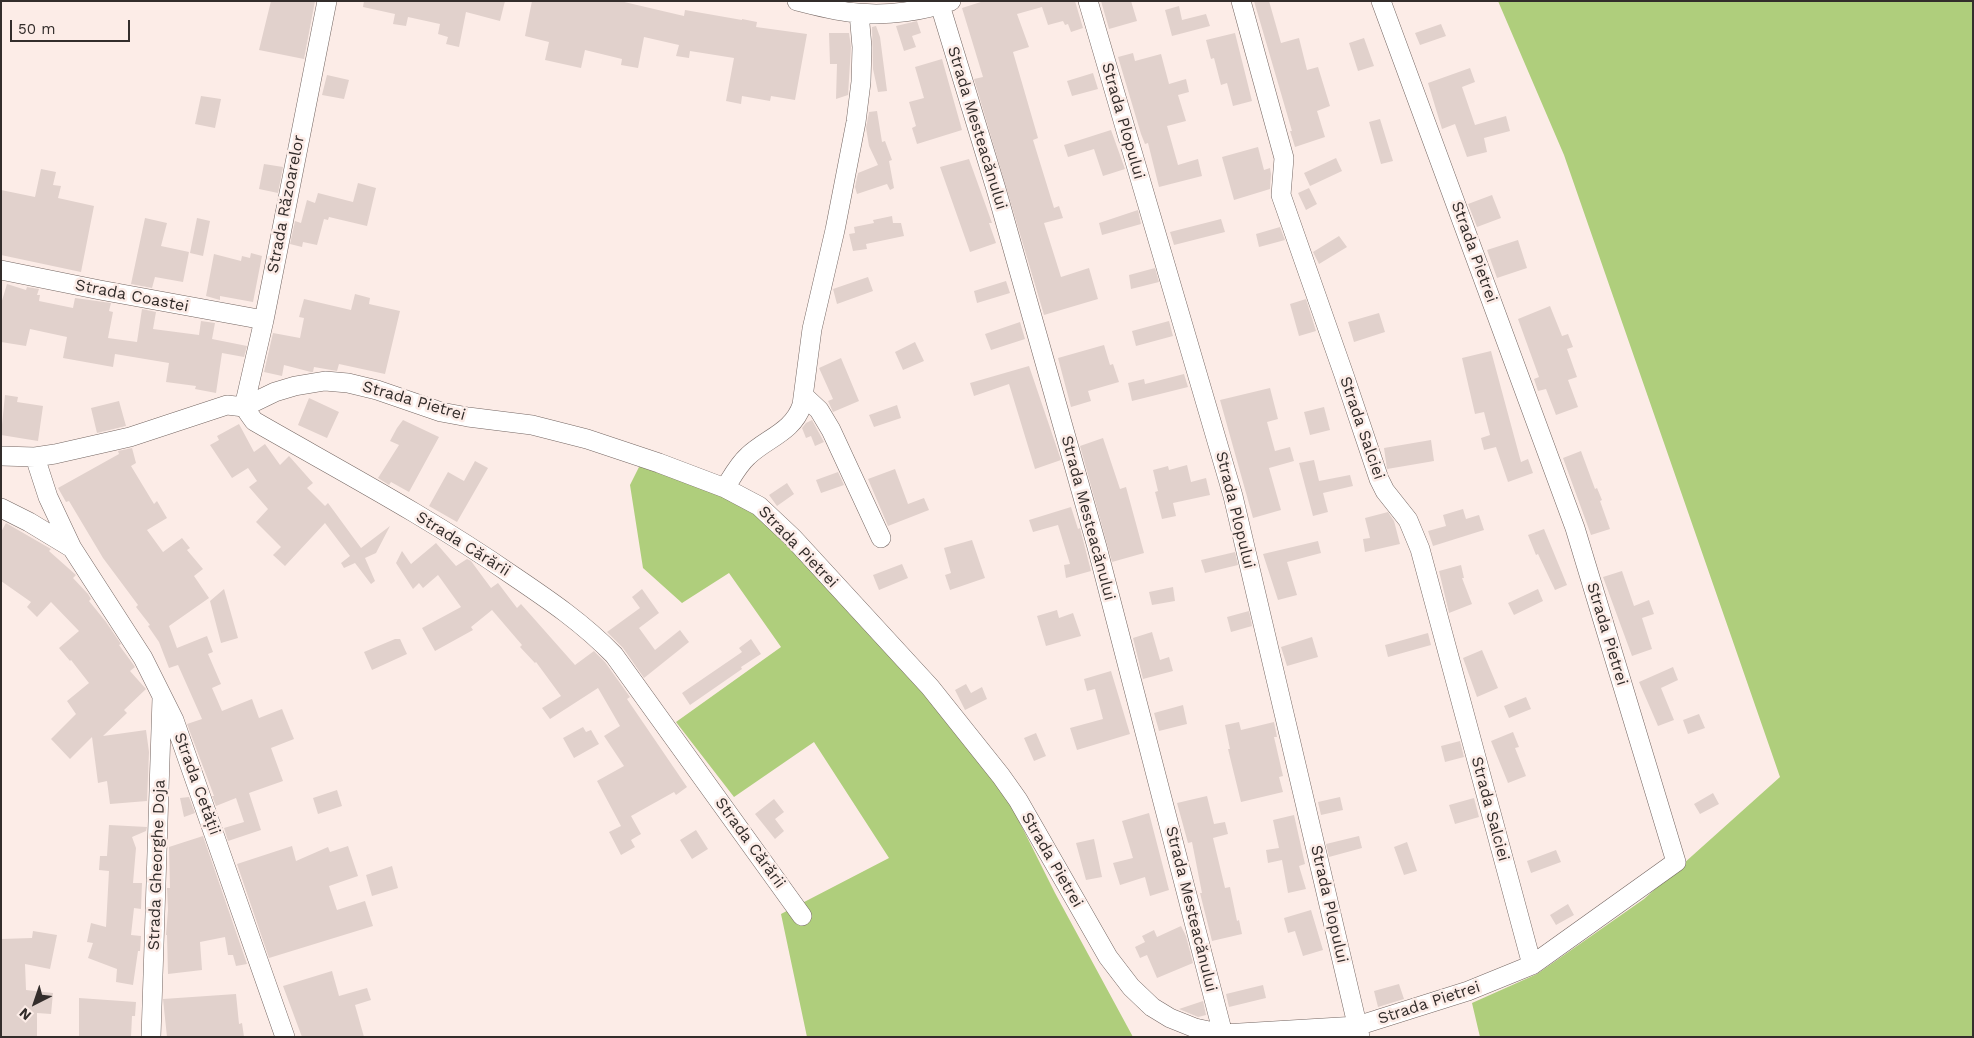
<!DOCTYPE html>
<meta charset="utf-8">
<style>
body{margin:0}
#map{position:relative;width:1974px;height:1038px;overflow:hidden;background:#fcece7;font-family:"Work Sans",sans-serif}
canvas{display:block}
.frame{position:absolute;inset:0;border:2px solid #332d2b;pointer-events:none}
.north{position:absolute;left:10px;top:978px;width:50px;height:50px;-webkit-text-stroke:4px #fcece7;paint-order:stroke;rotate:221deg;font-size:14px;font-weight:700;line-height:20px;text-align:center;color:#332d2b}
.north::after{content:'';display:block;margin:auto;width:18px;height:22px;background:#332d2b;clip-path:polygon(50% 0,100% 100%,50% 72%,0 100%)}
.scale{position:absolute;left:10px;top:20px;width:120px;height:22px;box-sizing:border-box;border:2px solid #332d2b;border-top:0;padding-left:6px;font-size:15px;line-height:18px;white-space:nowrap;color:#332d2b;-webkit-text-stroke:4px #fcece7;paint-order:stroke}
</style>
<div id="map">
<canvas width="1974" height="1038"></canvas>
<div class="frame"></div>
<div class="north">N</div>
<div class="scale">50 m</div>
</div>
<script>
const ctx = document.querySelector('canvas').getContext('2d');
ctx.lineJoin = 'round';
function fillPath(path, color) {
  ctx.fillStyle = color;
  ctx.fill(path, 'evenodd');
}
function strokePath(path, color, width, dash) {
  ctx.strokeStyle = color;
  ctx.lineWidth = width;
  ctx.lineCap = dash ? 'butt' : 'round';
  ctx.setLineDash(dash || []);
  ctx.stroke(path);
}
function label(font, color, halo, rows, align = 'center') {
  ctx.font = font + ' "Work Sans",sans-serif';
  ctx.lineWidth = 5;
  ctx.setLineDash([]);
  ctx.textBaseline = 'middle';
  ctx.strokeStyle = halo;
  ctx.fillStyle = color;
  for (const [text, x, y, turn = 0] of rows) {
    ctx.save();
    ctx.translate(x, y);
    ctx.rotate((+turn || 0) * Math.PI / 180);
    ctx.textAlign = isNaN(turn) ? turn : align;
    if (halo) ctx.strokeText(text, 0, 0);
    ctx.fillText(text, 0, 0);
    ctx.restore();
  }
}
fillPath(new Path2D(`
 M1498 1H1973V1037H1480L1472 1003 1537 974 1644 899 1780 777 1564 155Z
 M640 465 725 495 763 515 920 686 1005 793 1055 893 1133 1037H807L781 914 889 858 814 742 734 797 676 722 781 647 729 573 682 603 643 568 630 485Z`), '#afce7c');
fillPath(new Path2D(`
 M271 1H315L304 59 259 50Z
 M364 1H505L500 21 466 12 459 47 446 44 448 37 438 34 440 24 408 17 406 26 393 24 395 14 363 7Z
 M532 1H620L684 16 685 10 742 20V19L757 22 756 27 807 34 795 100 771 96 770 101 742 96 741 104 726 101 734 58 690 51 689 58 676 56 679 45 644 37 638 68 621 65 622 59 585 50 581 68 545 60 549 42 525 36Z
 M984 1H1075L1083 28 1071 32 1068 24 1065 25 1063 21 1048 25 1042 7 1017 14 1029 47 1013 52 1038 138 1033 140 1054 208 1059 206 1063 218 1044 223 1061 277 1089 268 1098 299 1044 315 974 79 983 77 962 8Z
 M1101 1H1131L1137 21 1109 29Z
 M1254 1H1269L1281 43 1299 38 1307 70 1318 67 1330 106 1317 111 1325 137 1295 147 1290 131H1292Z
 M1179 6 1182 20 1206 14 1210 26 1172 36 1165 10Z
 M917 21 921 33 912 36 916 47 904 51 896 26Z
 M1441 24 1446 36 1420 45 1415 33Z
 M876 26 880 37 887 91 878 92 873 69 872 27Z
 M829 33H849L851 47 848 95 836 99 837 64H830Z
 M1235 33 1252 101 1233 106 1227 83 1221 85 1214 58 1211 59 1206 40Z
 M1364 38 1374 66 1358 71 1349 43Z
 M1133 53 1135 61 1161 54 1169 84 1186 79 1189 92 1178 95 1186 121 1167 126 1178 165 1198 159 1202 176 1159 187 1148 143 1145 144 1141 134 1118 57Z
 M942 59 962 130 917 144 912 128 916 126 909 102 924 98 915 67Z
 M1470 68 1475 82 1462 87 1475 125 1506 116 1510 131 1484 138 1487 152 1467 157 1455 124 1442 129 1428 83Z
 M1093 73 1098 89 1072 96 1067 81Z
 M327 75 349 80 344 99 322 95Z
 M201 96 221 99 215 128 195 124Z
 M877 111 882 142 885 141 892 160 889 161 894 188 890 190 887 184 857 194 855 187 858 173 878 165 869 146 866 128 869 112Z
 M1380 119 1393 161 1381 164 1369 122Z
 M1111 130 1125 169 1103 176 1094 149 1068 157 1064 145Z
 M1258 147 1264 170 1270 168 1271 174 1270 189 1234 200 1222 157Z
 M1336 158 1342 171 1310 186 1304 173Z
 M969 159 992 223H989L996 243 970 252 940 167Z
 M264 164 283 167 278 193 259 189Z
 M41 169 56 172 53 185 61 186 58 198 94 206 81 272 1 255V190L35 197Z
 M358 183 376 188 367 226 329 217 328 220 324 219 317 245 303 242 302 247 290 244 295 221 301 223 307 200 315 203 318 193 353 202Z
 M1309 188 1317 204 1306 210 1298 193Z
 M1492 195 1501 218 1477 227 1468 204Z
 M1138 210 1141 224 1102 235 1099 223Z
 M892 216 893 223H901L904 236 866 244 867 249 853 251 849 234 855 233 854 227 874 223 873 220Z
 M145 218 167 223 161 246 189 252 183 282 155 277 152 288 131 284Z
 M197 218 210 221 203 256 190 253Z
 M1221 219 1225 232 1174 245 1170 232Z
 M1280 227 1285 240 1259 247 1256 234Z
 M1339 236 1347 247 1319 264 1313 252Z
 M1518 240 1527 268 1497 278 1487 250Z
 M251 253 262 256 253 302 220 296V300L206 296 214 254 241 261 242 256 250 258Z
 M1155 268 1159 282 1131 289 1129 275Z
 M868 277 873 291 837 304 833 289Z
 M1006 281 1010 293 977 303 974 291Z
 M7 284 26 290 27 287 39 289 37 295H40L39 301 73 308 75 298 111 303 109 311 113 312 108 338 137 342 142 309 156 312 153 329 199 335 201 321 215 323 212 339 247 346 244 357 222 353 216 393 195 389 196 386 166 382 169 363 115 354 113 367 63 358 67 337 30 329 26 346 1 342V304Z
 M355 294 370 298 369 304 400 311 385 374 339 364 337 371 314 367 313 372H311L284 365 282 376 264 372 273 333 300 338 304 318 299 317 304 299 351 310Z
 M1306 299 1316 331 1299 336 1290 304Z
 M1550 306 1562 336 1568 334 1573 347 1567 349 1577 377 1568 380 1578 407 1556 415 1546 389 1538 391 1534 379 1539 377 1518 319Z
 M1379 313 1385 332 1354 342 1348 322Z
 M1169 321 1173 336 1136 346 1132 331Z
 M1020 322 1025 339 991 350 985 334Z
 M915 342 924 361 903 370 895 352Z
 M1104 345 1110 365 1113 364 1119 382 1088 391 1091 401 1071 407 1058 358Z
 M1491 351 1521 462 1528 459 1533 473 1508 482 1496 447 1484 450 1481 438 1490 435 1484 412 1475 414 1462 358Z
 M841 358 859 401 833 412 828 401 833 399 819 368Z
 M1029 366 1061 460 1035 469 1009 384 974 396 970 383Z
 M1184 374 1188 387 1132 401 1128 383 1144 379 1145 384Z
 M1270 388 1278 419 1267 422 1275 451 1290 447 1294 461 1269 468 1281 510 1253 518 1220 400Z
 M5 395 18 397 17 402 43 406 38 441 1 435Z
 M309 398 339 412 327 438 298 425Z
 M119 401 126 426 97 433 91 408Z
 M897 405 901 418 874 427 869 415Z
 M1324 407 1330 430 1310 435 1304 412Z
 M403 420 439 437 409 492 391 482 389 485 378 478 399 445 390 441 397 428Z
 M812 420 824 442 815 446 811 436 806 438 802 428 806 423Z
 M239 424 254 452 265 444 280 465 289 456 313 483 307 488 325 506 328 503 361 548 390 526 376 553 365 558 375 581 371 584 355 563 344 568 341 563 350 556 325 523 285 566 273 555 281 547 256 522 268 509 249 487 257 481 248 468 232 478 210 445 219 440 217 436Z
 M1103 438 1120 489 1126 487 1144 553 1112 562 1080 446Z
 M1431 440 1434 461 1387 469 1384 448Z
 M132 448 136 463 131 466 154 504 157 501 167 518 147 530 163 552 182 538 190 548 187 550 203 569 194 576 209 598 169 626 177 648 207 636 213 652 208 654 221 684 212 688 222 711 252 699 259 718 282 709 294 739 271 748 283 781 249 793 261 830 228 841 224 828 244 822 236 798 216 806 212 796H214L187 724 202 719 178 665 169 668 159 642 148 626 150 625 136 607 138 605 103 558 69 501 66 502 58 488 119 454 118 451Z
 M1581 451 1595 489 1597 488 1602 500 1600 501 1610 529 1591 535 1563 458Z
 M1314 460 1319 481 1350 475 1353 486 1323 493 1328 512 1313 516 1299 463Z
 M475 461 488 468 457 522 429 506 448 472 464 481Z
 M1187 465 1191 482 1206 478 1210 495 1173 503 1176 516 1162 519 1155 492 1158 491 1153 470 1168 466 1169 470Z
 M895 469 908 504 924 498 929 510 888 526 868 479Z
 M838 472 844 485 821 493 816 480Z
 M787 483 794 494 777 506 769 495Z
 M1071 507 1078 529 1080 528 1091 571 1066 578 1064 565 1070 564 1058 525 1033 532 1029 520Z
 M1463 509 1466 519 1479 515 1484 530 1433 546 1428 531 1446 526 1443 515Z
 M1388 512 1394 521 1400 544 1365 552 1363 539 1370 538 1365 518Z
 M6 523 51 549 49 551 76 575 73 578 88 594 91 599 89 601 106 622 121 644 119 645 133 664 135 667 130 671 146 689 124 710 127 713 103 736 146 730 149 752 147 801 110 804 107 781 98 783 92 737 70 759 51 739 76 714 67 701 89 683 71 660 70 661 59 648 79 631 51 602 37 617 27 607 31 602 1 581V532Z
 M1544 529 1567 585 1555 590 1538 554 1536 555 1528 535Z
 M972 540 985 578 950 590 945 575 951 573 944 548Z
 M1318 541 1321 553 1287 562 1297 595 1278 600 1263 554Z
 M436 543 456 566 467 559 471 561 491 588 498 583 517 608 521 604 575 665 594 651 605 662 630 697 627 699 687 787 676 795 674 792 631 816 641 834 631 840 635 847 621 855 609 832 621 826 597 781 624 766 604 736 620 726 598 688 550 719 542 708 561 696 536 662 535 663 520 647 522 645 492 610 471 627 473 630 435 651 422 628 461 607 438 575 423 588 419 583 413 589 396 563 402 551 411 564Z
 M1235 552 1238 565 1205 573 1201 560Z
 M902 564 908 578 879 590 873 575Z
 M1461 565 1464 578H1462L1472 604 1449 613 1439 571Z
 M1622 571 1634 606 1649 600 1654 614 1642 618 1652 649 1632 656 1603 577Z
 M1173 587 1175 601 1152 605 1149 592Z
 M224 589 238 638 221 643 210 601Z
 M642 589 659 613 639 628 655 650 680 630 689 642 644 678 623 648 607 632 640 608 632 597Z
 M1538 589 1543 601 1514 615 1508 603Z
 M1057 610 1059 618 1073 613 1081 636 1046 646 1037 616Z
 M1249 611 1252 626 1231 632 1227 617Z
 M1152 632 1160 660 1169 657 1173 671 1143 679 1133 638Z
 M1428 633 1431 645 1388 657 1385 645Z
 M1312 637 1318 657 1287 666 1281 647Z
 M395 639H400L407 654 372 670 364 652Z
 M751 639 761 654 741 667 742 669 690 705 682 693 742 652 739 648Z
 M1482 650 1498 688 1477 697 1463 658Z
 M1673 667 1678 680 1661 688 1674 720 1658 726 1639 682Z
 M1111 671 1130 734 1077 750 1070 728 1103 719 1095 689 1087 691 1084 679Z
 M966 684 971 693 982 687 987 699 965 710 955 690Z
 M1526 697 1531 709 1509 718 1504 706Z
 M1183 705 1187 724 1159 731 1154 713Z
 M1699 714 1705 728 1688 734 1683 720Z
 M1239 722 1241 730 1274 722 1277 737H1274L1283 776 1279 777 1283 792 1241 802 1228 749H1230L1225 725Z
 M583 727 586 732 591 730 599 744 574 758 563 738Z
 M1513 732 1519 747 1515 748 1526 776 1508 783 1491 741Z
 M1036 733 1046 756 1034 761 1024 738Z
 M1460 741 1464 757 1445 762 1441 746Z
 M337 790 342 806 318 814 313 798Z
 M1713 793 1719 804 1700 814 1694 804Z
 M1207 796 1214 824 1225 822 1228 834 1213 838 1225 888 1230 887 1237 921 1239 920 1242 934 1212 941 1200 893H1202L1192 842 1188 843 1177 803Z
 M189 797 195 813 184 817 180 798Z
 M1340 797 1343 810 1321 815 1318 802Z
 M1474 798 1479 817 1455 824 1449 805Z
 M774 799 784 812 775 819 784 831 775 839 755 814Z
 M1149 813 1169 890 1150 896 1145 877 1120 885 1113 863 1133 858 1122 821Z
 M1294 815 1305 864 1299 866 1306 889 1288 893 1282 860 1268 863 1266 850 1279 848 1273 820Z
 M109 825 147 827 146 831 132 837 136 848 133 883H142L141 909 134 908 131 935 141 936 140 951H138L133 985 116 982 117 969 88 958 93 943 87 942 91 923 106 927 109 871 99 870 100 856H107Z
 M696 830 708 849 692 859 680 840Z
 M203 836 247 964 236 966 233 955H228L225 937 200 942 202 970 168 974 167 935H166L168 910 167 888H170L169 847Z
 M1359 836 1362 848 1329 857 1326 844Z
 M1094 839 1102 877 1086 880 1076 843Z
 M1407 842 1417 871 1404 875 1394 847Z
 M292 846 296 861 328 847 330 852 348 846 358 876 329 886 337 910 365 901 373 926 269 958 237 864Z
 M1556 850 1561 862 1531 873 1527 861Z
 M392 866 398 888 372 896 366 875Z
 M1568 904 1574 915 1556 925 1550 915Z
 M1311 910 1323 950 1303 956 1295 931 1288 933 1284 918Z
 M1181 926 1186 936 1193 963 1157 978 1147 955 1140 958 1135 947 1145 942 1142 936 1154 930 1157 937Z
 M33 931 57 935 50 969 25 964 26 990 53 993 51 1014 37 1013V1037H1V939L32 938Z
 M332 971 339 996 367 988 371 1000 355 1005 364 1037H302L283 986Z
 M1399 984 1404 999 1378 1007 1374 991Z
 M1263 985 1266 998 1229 1007 1226 994Z
 M236 994 239 1024 242 1023 244 1037H167L163 999Z
 M79 998 136 1002 135 1016H132L131 1037H79Z
 M1203 1001 1206 1015 1198 1017 1179 1009Z`), '#e1d1cc');
const street = new Path2D(`
 M797 1C817 6 838 12 858 13 888 16 923 11 951 1
 M1088 1 1233 496 1360 1037
 M1241 1 1284 158 1281 195 1344 375 1379 479 1385 491 1408 520 1420 549 1532 965
 M940 5 996 189 1097 547 1223 1034
 M1 270 100 290 264 320
 M804 396 819 410 831 430 881 538
 M244 407 275 392 295 386 325 381 348 383 377 390 441 412 468 417 532 425 587 439 659 463 725 488 759 506 793 538 930 687 1001 776 1018 800 1108 957 1131 987 1152 1007 1170 1018 1195 1028 1223 1034 1357 1026 1468 991 1532 965 1676 862 1575 528 1381 1
 M244 407 264 320 327 1
 M1 456 35 457 55 454 130 437 227 405 244 407 254 421C341 471 430 518 512 575 549 600 583 623 614 655L802 916
 M35 457 48 497 72 548 143 658 174 720 285 1037
 M725 488C732 477 738 465 748 456 767 438 793 432 802 405L812 329 835 230 856 122 861 82 862 47 859 13
 M1 508 29 522 72 548
 M151 1037 162 698`);
strokePath(street, '#746662', 20);
strokePath(street, '#fff', 19);
label('16px', '#332d2b', '#fcece7', [
 ["Strada Plopului",1123,121,74],
 ["Strada Mesteacănului",977,128,73],
 ["Strada Răzoarelor",286,204,-79],
 ["Strada Pietrei",1474,252,70],
 ["Strada Coastei",132,296,11],
 ["Strada Pietrei",414,401,16],
 ["Strada Salciei",1362,428,71],
 ["Strada Plopului",1235,510,76],
 ["Strada Mesteacănului",1088,518,75],
 ["Strada Cărării",463,544,32],
 ["Strada Pietrei",798,547,46],
 ["Strada Pietrei",1607,634,73],
 ["Strada Cetății",197,784,70],
 ["Strada Salciei",1490,809,75],
 ["Strada Cărării",750,843,54],
 ["Strada Pietrei",1052,860,60],
 ["Strada Gheorghe Doja",157,865,-88],
 ["Strada Plopului",1329,904,77],
 ["Strada Mesteacănului",1191,909,76],
 ["Strada Pietrei",1429,1003,-18]
]);
</script>
